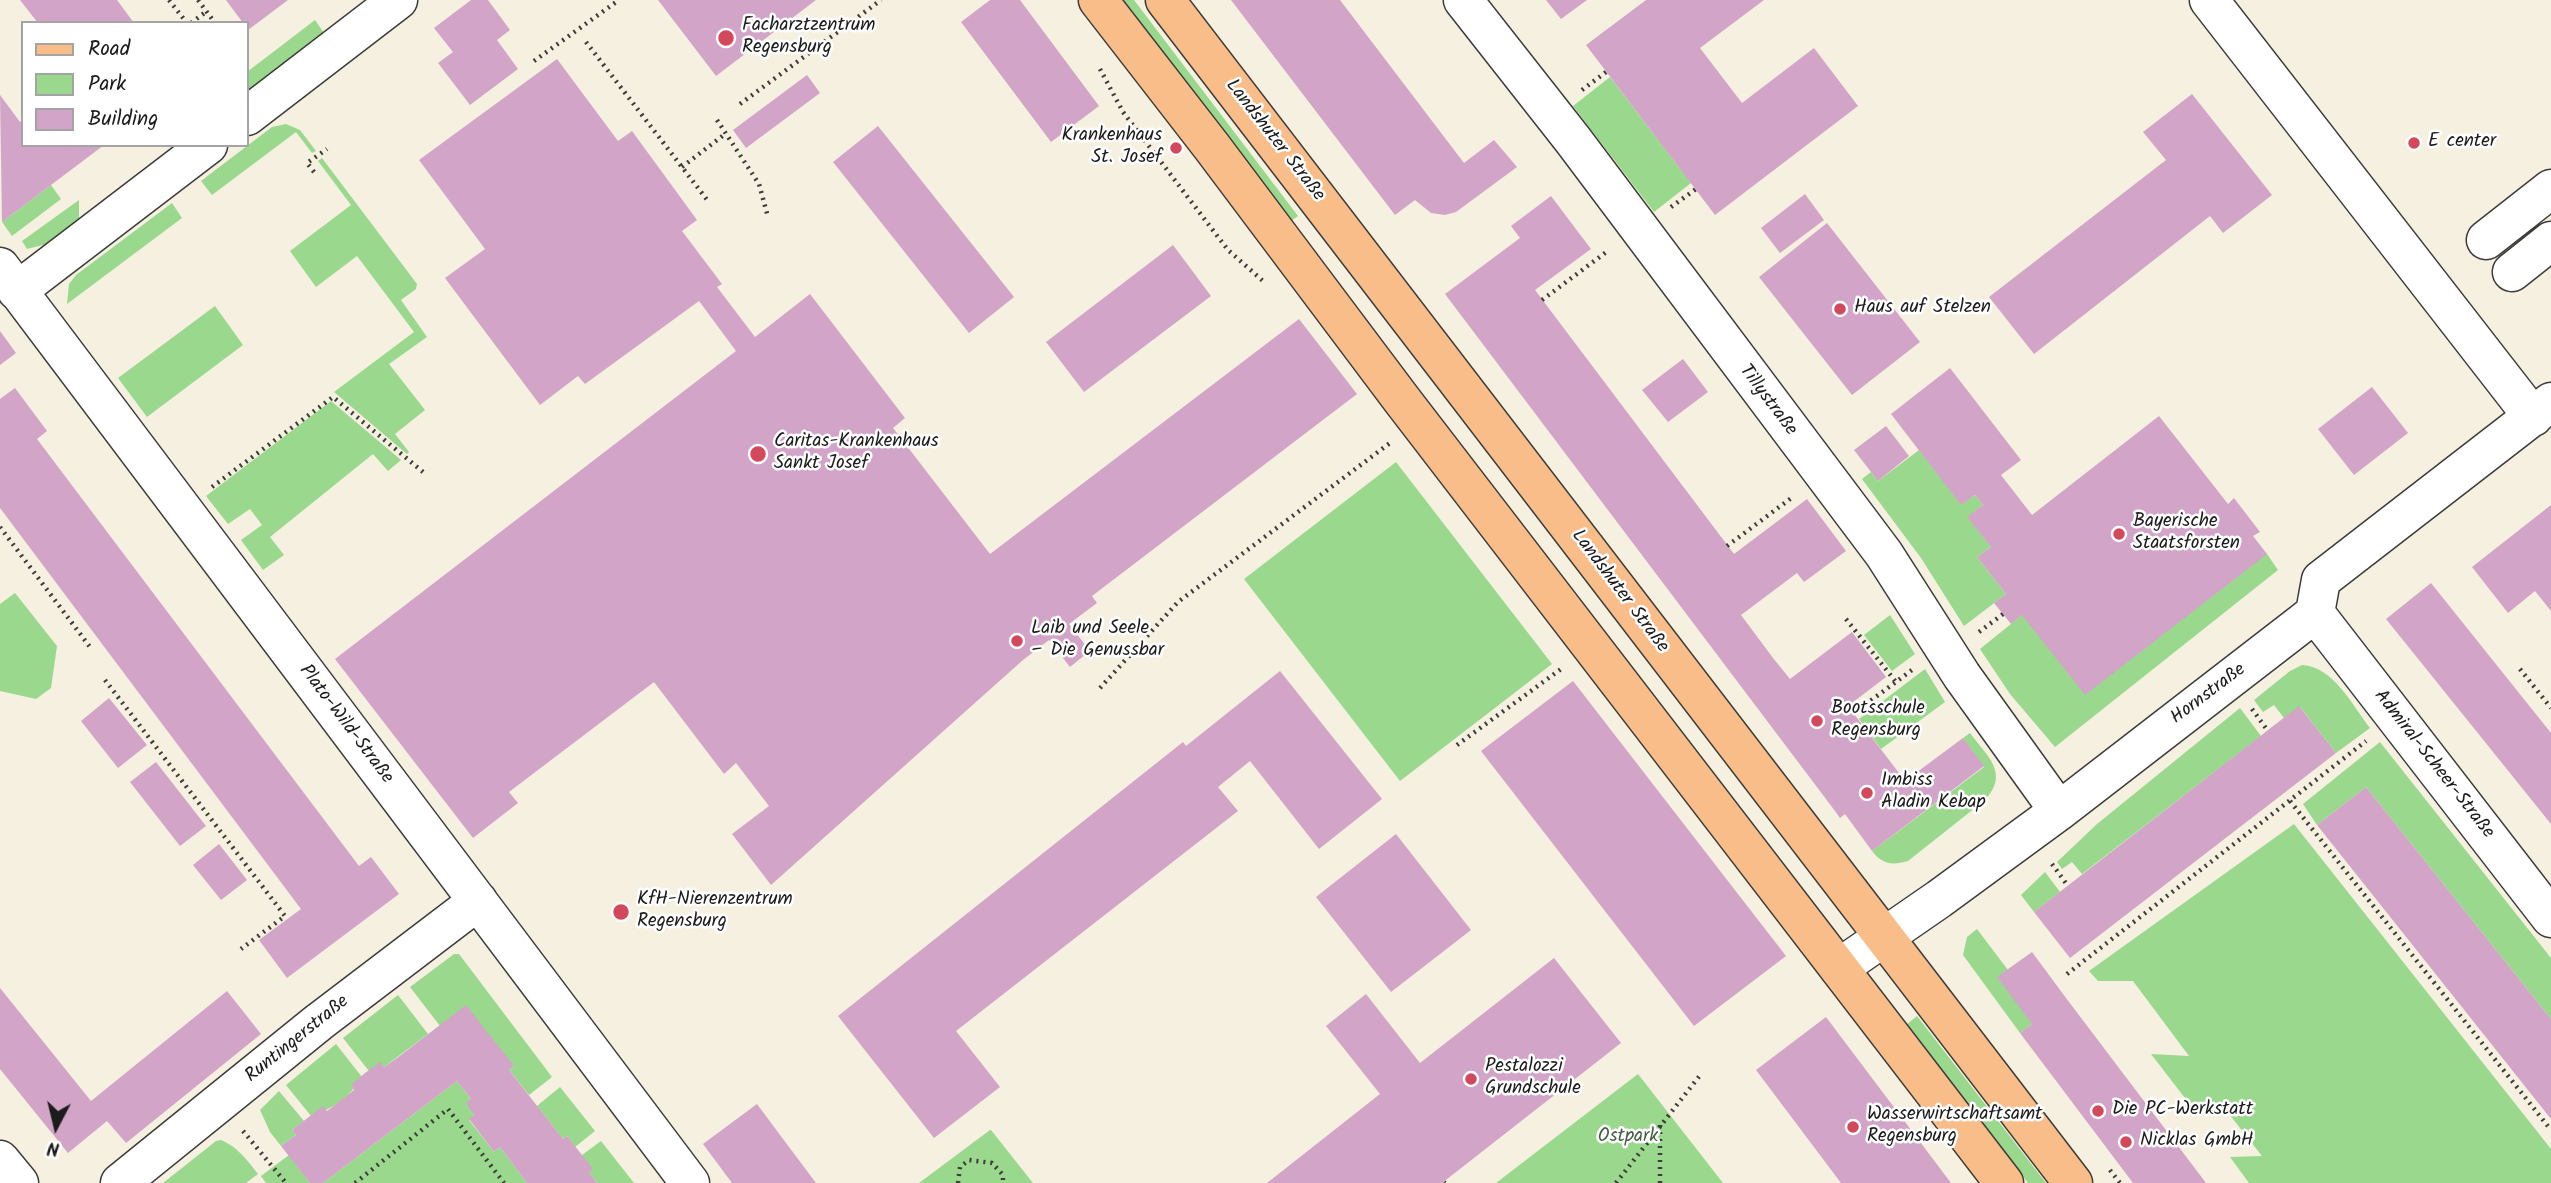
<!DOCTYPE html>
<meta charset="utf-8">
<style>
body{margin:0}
#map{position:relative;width:2551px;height:1183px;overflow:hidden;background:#f5f0e0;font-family:Kalam,sans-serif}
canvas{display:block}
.legend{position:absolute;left:21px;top:21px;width:228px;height:126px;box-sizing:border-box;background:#fff;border:2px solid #a4a4a4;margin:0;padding:9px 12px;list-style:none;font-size:21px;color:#1c1c1c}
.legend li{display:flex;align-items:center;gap:14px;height:35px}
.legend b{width:35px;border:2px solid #a4a4a4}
.north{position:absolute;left:21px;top:1092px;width:70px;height:70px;-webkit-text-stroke:5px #fff;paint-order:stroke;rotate:187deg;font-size:19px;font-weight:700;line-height:28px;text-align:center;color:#1c1c1c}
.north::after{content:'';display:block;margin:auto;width:24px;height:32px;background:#1c1c1c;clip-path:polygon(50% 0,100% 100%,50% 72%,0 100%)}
</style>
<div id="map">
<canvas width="2551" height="1183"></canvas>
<ul class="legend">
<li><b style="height:9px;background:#f8bd89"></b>Road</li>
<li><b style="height:19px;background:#9ad88d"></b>Park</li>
<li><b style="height:19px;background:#d2a4c8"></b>Building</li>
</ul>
<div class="north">N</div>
</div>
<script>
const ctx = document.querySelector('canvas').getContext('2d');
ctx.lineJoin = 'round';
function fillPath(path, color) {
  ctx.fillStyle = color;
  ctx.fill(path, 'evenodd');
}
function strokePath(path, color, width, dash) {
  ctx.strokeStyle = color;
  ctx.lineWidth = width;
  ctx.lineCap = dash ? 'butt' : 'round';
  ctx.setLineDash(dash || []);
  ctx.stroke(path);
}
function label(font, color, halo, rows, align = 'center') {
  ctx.font = font + ' Kalam,sans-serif';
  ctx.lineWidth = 5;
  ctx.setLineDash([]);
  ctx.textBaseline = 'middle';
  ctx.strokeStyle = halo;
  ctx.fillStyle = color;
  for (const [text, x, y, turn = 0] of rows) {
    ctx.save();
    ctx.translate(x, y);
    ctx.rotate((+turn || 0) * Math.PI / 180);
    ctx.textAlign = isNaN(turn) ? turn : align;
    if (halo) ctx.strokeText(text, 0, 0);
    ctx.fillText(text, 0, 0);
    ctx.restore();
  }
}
fillPath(new Path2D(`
 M1120 0H1134L1298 216 1291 221Z
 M315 20 326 36 247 94V72Z
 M1610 77 1691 183 1654 212 1573 106Z
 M286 124 300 130 316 151 312 153 296 132 212 195 201 181 272 127Z
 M322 158 417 284 416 289 401 300 427 337 389 364 425 410 395 434 409 452 407 454 334 392 414 332 357 256 316 287 290 251 351 205 318 161Z
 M51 185 61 199 12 236 2 222Z
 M79 200V221L47 244 27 249 22 241Z
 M172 203 182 218 67 304 69 284 76 275Z
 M215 306 243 345 147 417 118 378Z
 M331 401 401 460 388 471 373 454 270 537 284 555 263 570 241 540 262 525 250 509 228 524 206 496Z
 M1919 450 1961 504 1975 495 1983 505 1968 517 1991 547 1977 557 2006 594 1964 626 1921 558 1862 479 1871 472 1878 481Z
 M1396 462 1552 664 1400 781 1244 579Z
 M2267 554 2278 570 2055 747 2010 694 1980 649 2022 615Z
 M15 593 57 646 51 688 36 699 0 691V604Z
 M1890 615 1915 654 1892 671 1864 635Z
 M2302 665C2334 667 2352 705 2370 728L2336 753 2300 707 2284 718 2274 705 2263 712 2254 700 2290 671Z
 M1925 669 1945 702 1881 749 1859 719Z
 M2240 708 2261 736 2082 874 2072 862 2062 869 2057 862 2097 824Z
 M1970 733C1987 756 2010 773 1985 800L1908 861C1892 866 1882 864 1872 851L1984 767 1963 738Z
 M2380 742 2551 958V1019L2366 787 2317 825 2303 804Z
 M2294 824 2551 1149V1183H2249L2230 1157 2262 1156 2229 1114 2195 1111 2151 1054 2189 1056 2133 981H2098L2089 971Z
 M2045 872 2060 892 2034 912 2021 895Z
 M1977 929 2008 970 2032 1024 2020 1033 1963 955 1967 937Z
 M454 954H459L552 1077 529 1095 509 1070 514 1066 440 1026 410 987Z
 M398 995 428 1034 384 1067 369 1071 343 1038Z
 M1917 1016 2046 1183H2028L1906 1025Z
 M336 1044 362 1077C350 1097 333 1109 311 1116L286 1085Z
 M1638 1074 1723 1183H1496Z
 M457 1081 471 1099 474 1115 469 1120 494 1152 500 1147 527 1183H323Z
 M560 1087 595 1131 575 1147 567 1136 563 1139 537 1106Z
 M279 1091 304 1121 292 1130 296 1135 281 1146 270 1132 260 1110Z
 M991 1130 1033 1183H919L990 1130Z
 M221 1140C238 1147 247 1160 258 1174L246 1183H163L216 1141Z
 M601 1141 634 1183H597L589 1172 582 1155Z
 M289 1155 310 1183H266L261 1176Z`), '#9ad88d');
fillPath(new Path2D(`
 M20 0H117L134 23H38Z
 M226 0H288L248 30 247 23H243Z
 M471 0H488L510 30 497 40 518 69 470 105 438 63 453 52 434 28Z
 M658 0H816L716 76Z
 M990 0H1020L1099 106 1051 142 961 22Z
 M1231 0H1340L1464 163 1494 140 1517 167 1456 212 1445 215 1431 213 1415 200 1395 215Z
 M1546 0H1587L1561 19Z
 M1646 0H1764L1700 48 1742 103 1814 48 1858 106 1715 215 1586 45Z
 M557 59 618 141 632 131 697 220 682 231 722 284 717 287 755 337 810 294 905 418 893 428 990 554 1299 319 1357 394 1092 596 1097 603 1069 624 1090 651 1070 667 1049 640 1023 660 771 885 732 834 769 806 736 763 724 774 654 682 509 792 518 803 473 838 335 659 736 351 699 301 585 384 578 376 540 405 445 278 485 249 419 160Z
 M807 75 820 93 746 148 733 130Z
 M2192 94 2272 195 2223 233 2210 216 2034 354 1989 297 2166 160 2143 132Z
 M0 95 20 122 23 120V145H104L2 222Z
 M878 126 1014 297 969 333 833 162Z
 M1805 194 1824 220 1780 253 1761 228Z
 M1551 196 1591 249 1535 290 1734 554 1807 499 1846 551 1804 582 1797 573 1741 615 1773 658 1790 679 1852 632 1886 677 1848 706 1905 781 1963 738 1984 766 1872 851 1845 814 1840 818 1835 811 1445 294 1520 238 1511 226Z
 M1827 223 1920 342 1852 395 1759 277Z
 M1173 245 1211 296 1084 392 1046 342Z
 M0 331 16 353 0 365Z
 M1683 359 1708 392 1668 422 1642 390Z
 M1950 368 2021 460 2001 475 2032 515 2159 416 2228 504 2234 498 2260 532 2253 536 2267 554 2085 695 2022 615 2011 624 1994 603 2006 594 1977 557 1991 547 1967 517 1983 505 1975 495 1961 505 1891 414Z
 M2372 387 2408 433 2354 475 2318 429Z
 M15 388 47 431 37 439 359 866 371 857 399 894 287 978 259 940 301 909 0 508V399Z
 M1886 426 1909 456 1878 481 1854 450Z
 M2551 505V611L2535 591 2508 613 2472 567Z
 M2431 583 2551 733V824L2386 619Z
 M1280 671 1382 799 1319 849 1250 761 1218 787 1238 811 956 1031 1000 1087 934 1138 838 1016 1183 742 1186 746Z
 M1573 681 1786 956 1694 1026 1481 751Z
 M109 698 147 745 118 768 81 721Z
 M2299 706 2336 753 2070 958 2034 912Z
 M156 762 206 826 180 846 130 782Z
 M2366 787 2551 1019V1119L2317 825Z
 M1396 834 1471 930 1391 992 1316 897Z
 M219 844 247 880 221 900 193 865Z
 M2032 952 2066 998 2206 1183H2133L2020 1033 2032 1024 1997 977Z
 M1554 958 1621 1043 1442 1183H1267L1380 1094 1326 1026 1366 994 1420 1063Z
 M0 988 91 1101 227 991 261 1034 126 1143 107 1121 68 1153 0 1069Z
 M466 1005 514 1066 509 1070 563 1139 567 1136 593 1169 589 1172 597 1183H527L500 1147 494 1152 469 1119 474 1115 466 1103 471 1099 457 1081 323 1183H310L281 1146 296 1135 292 1130 323 1106 327 1111 354 1090 351 1085 365 1073 380 1062 384 1067 397 1058Z
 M1826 1017 1951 1183H1841L1756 1070Z
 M757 1104 789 1147 816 1183H732L703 1144Z`), '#d2a4c8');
const minor = new Path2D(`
 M1463 0 1573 140 1884 554 1962 676 2059 811
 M2209 0 2533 417
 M247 116 398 0
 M2486 240 2551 189
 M0 267 690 1183
 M2512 272 2551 241
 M17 291 208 145
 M2315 613 2551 918
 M1839 968 1939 899 2059 811 2301 624 2315 613 2321 580 2551 402
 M0 1160 19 1183
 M120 1183 319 1022 478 901`);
const major = new Path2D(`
 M1098 0 1212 147 1402 400 2004 1183
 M1165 0 2073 1183`);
strokePath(minor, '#3d3c39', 41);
strokePath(major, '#3d3c39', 41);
strokePath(new Path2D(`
 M169 0 187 23
 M198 0 215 23
 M191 23 207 11
 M586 42 708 201
 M534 61 619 0
 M1100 69 1123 112 1228 250 1263 281
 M1582 90 1606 72
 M740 104 881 0
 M717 120 759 184 768 217
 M682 167 725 134
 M314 172 307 163 327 149
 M1671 207 1696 189
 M1542 300 1609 250
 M212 487 333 397 423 472
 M0 527 90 647
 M1727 546 1794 496
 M1846 619 1896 682
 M1979 632 2003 614
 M2520 669 2551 708
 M105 680 285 916 241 949
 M1100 688 1178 602 1390 443
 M2252 709 2268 731
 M1854 713 1912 670
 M1457 745 1561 669
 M2290 801 2551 1130
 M2052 864 2068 886
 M2067 974 2366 741
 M1660 1125V1183
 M243 1131 286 1183
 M2110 1170 2120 1183
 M1444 1182 1445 1183
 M355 1183 448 1109 504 1183
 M958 1183 960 1167 969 1160 992 1163 1003 1175V1183
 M1616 1183 1701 1074`), '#3d3c39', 4.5, [2, 5]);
strokePath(minor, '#fff', 38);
strokePath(major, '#f8bd89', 38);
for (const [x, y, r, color] of [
 [726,38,9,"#d1495b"],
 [2414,143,7,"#d1495b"],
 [1176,148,7,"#d1495b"],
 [1840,309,7,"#d1495b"],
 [758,454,9,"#d1495b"],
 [2119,534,7,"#d1495b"],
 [1017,641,7,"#d1495b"],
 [1817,721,7,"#d1495b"],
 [1867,793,7,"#d1495b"],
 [621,912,9,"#d1495b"],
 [1471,1079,7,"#d1495b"],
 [2098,1111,7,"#d1495b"],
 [1853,1127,7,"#d1495b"],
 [2126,1142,7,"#d1495b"]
]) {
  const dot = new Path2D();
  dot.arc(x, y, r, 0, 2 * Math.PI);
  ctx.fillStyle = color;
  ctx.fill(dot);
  strokePath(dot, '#fff', 2.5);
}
label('19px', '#1c1c1c', '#fff', [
 ["Facharztzentrum",742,27],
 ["Regensburg",742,49],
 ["Krankenhaus",1162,137,"right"],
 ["St. Josef",1162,159,"right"],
 ["E center",2428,143],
 ["Haus auf Stelzen",1854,309],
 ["Caritas-Krankenhaus",774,443],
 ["Sankt Josef",774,465],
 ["Bayerische",2133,523],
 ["Staatsforsten",2133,545],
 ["Laib und Seele",1031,630],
 ["– Die Genussbar",1031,652],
 ["Bootsschule",1831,710],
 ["Regensburg",1831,732],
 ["Imbiss",1881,782],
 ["Aladin Kebap",1881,804],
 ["KfH-Nierenzentrum",637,901],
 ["Regensburg",637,923],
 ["Pestalozzi",1485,1068],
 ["Grundschule",1485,1090],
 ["Die PC-Werkstatt",2112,1111],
 ["Wasserwirtschaftsamt",1867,1116],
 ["Regensburg",1867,1138],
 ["Nicklas GmbH",2140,1142]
], 'left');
label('19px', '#1c1c1c', '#fff', [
 ["Landshuter Straße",1274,141,52],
 ["Tillystraße",1767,401,53],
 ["Landshuter Straße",1619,592,53],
 ["Hornstraße",2209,695,-37],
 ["Plato-Wild-Straße",345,725,53],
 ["Admiral-Scheer-Straße",2433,765,52],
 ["Runtingerstraße",298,1040,-39]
]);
label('19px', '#485e44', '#fff', [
 ["Ostpark",1628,1138]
]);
</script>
